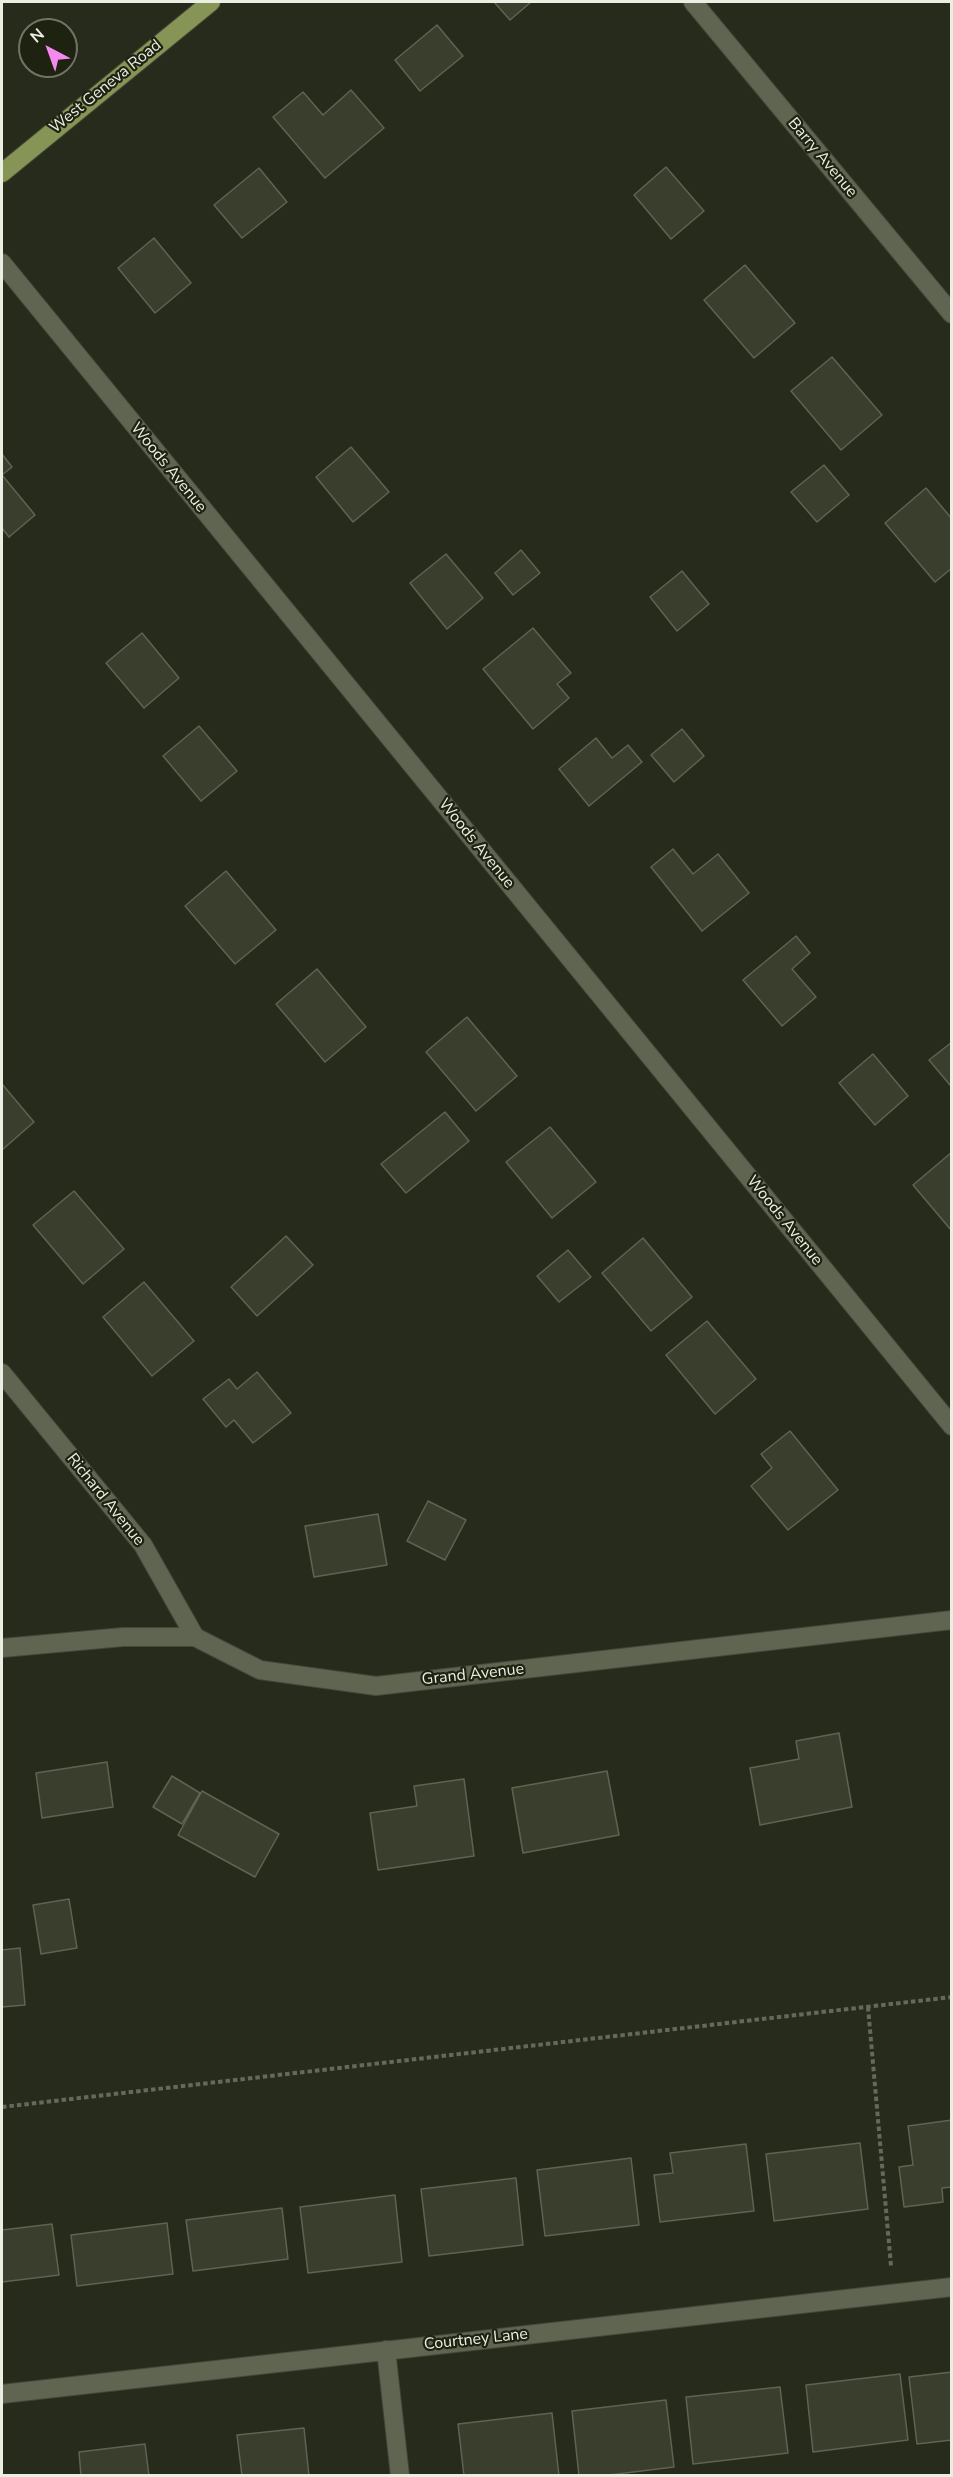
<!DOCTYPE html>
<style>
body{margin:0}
#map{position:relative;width:953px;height:2477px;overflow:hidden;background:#272b1b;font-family:"Nunito Sans",sans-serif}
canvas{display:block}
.frame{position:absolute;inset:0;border:3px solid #eaeee3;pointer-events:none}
.north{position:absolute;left:18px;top:18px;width:60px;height:60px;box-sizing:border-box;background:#1e2211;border:2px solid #707465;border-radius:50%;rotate:319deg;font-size:16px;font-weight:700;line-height:24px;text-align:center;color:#eaeee3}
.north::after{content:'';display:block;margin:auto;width:21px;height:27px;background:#f589ee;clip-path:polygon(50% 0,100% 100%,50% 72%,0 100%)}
</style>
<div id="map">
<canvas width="953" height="2477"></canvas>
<div class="frame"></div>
<div class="north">N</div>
</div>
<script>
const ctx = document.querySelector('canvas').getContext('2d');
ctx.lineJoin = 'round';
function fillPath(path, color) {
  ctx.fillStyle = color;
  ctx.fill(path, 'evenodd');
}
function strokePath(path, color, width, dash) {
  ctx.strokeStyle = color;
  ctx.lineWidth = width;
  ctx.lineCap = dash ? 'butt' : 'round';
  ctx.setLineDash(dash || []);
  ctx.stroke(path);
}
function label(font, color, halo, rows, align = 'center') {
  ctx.font = font + ' "Nunito Sans",sans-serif';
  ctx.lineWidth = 4.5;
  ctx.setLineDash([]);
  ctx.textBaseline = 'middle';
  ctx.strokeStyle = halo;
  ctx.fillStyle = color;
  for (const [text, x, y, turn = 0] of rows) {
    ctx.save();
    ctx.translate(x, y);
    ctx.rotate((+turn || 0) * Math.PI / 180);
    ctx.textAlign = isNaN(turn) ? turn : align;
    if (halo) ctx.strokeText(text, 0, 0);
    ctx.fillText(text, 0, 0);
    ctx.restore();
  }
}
const building = new Path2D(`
 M494 2H531L510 20Z
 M437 25 463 56 420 91 395 60Z
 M351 90 384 128 325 178 273 117 303 92 323 115Z
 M666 167 704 211 671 239 634 195Z
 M259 168 287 202 242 238 214 205Z
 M154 238 191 283 155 313 118 268Z
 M745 265 795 323 754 358 704 300Z
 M832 357 882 415 841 450 791 391Z
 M351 447 389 492 353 522 316 477Z
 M2 454 12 467 2 475 35 515 9 537 2 528Z
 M824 465 849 495 817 522 791 492Z
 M926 488 952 519V568L935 582 885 523Z
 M521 550 540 573 513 595 495 573Z
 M446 554 483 598 447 629 410 583Z
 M682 571 709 604 677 631 650 597Z
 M533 628 571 673 557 684 569 698 533 729 483 669Z
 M142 633 179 678 144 708 106 663Z
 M199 726 237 771 201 801 163 756Z
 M682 729 704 756 674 782 651 755Z
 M596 738 612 758 628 745 642 762 589 806 559 769Z
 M673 849 693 874 718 854 749 893 702 931 651 867Z
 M226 871 276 930 235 964 185 906Z
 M796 936 810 953 792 969 816 997 782 1026 743 980Z
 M317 969 366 1027 325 1062 276 1004Z
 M467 1017 517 1076 476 1111 426 1052Z
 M952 1042V1083L950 1085 929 1060Z
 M873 1054 908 1096 875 1125 839 1083Z
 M2 1084 34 1122 2 1150Z
 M445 1112 469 1141 406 1193 381 1164Z
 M550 1127 596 1182 552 1218 506 1162Z
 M952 1152V1229L951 1230 913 1185Z
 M74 1191 124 1249 83 1284 33 1225Z
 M286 1236 313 1265 257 1316 231 1287Z
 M643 1238 692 1297 651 1331 602 1273Z
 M568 1250 591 1277 559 1302 537 1276Z
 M144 1282 194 1341 152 1376 103 1317Z
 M707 1321 756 1379 715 1414 666 1355Z
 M257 1372 291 1413 253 1443 234 1420 226 1427 203 1399 229 1379 237 1389Z
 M790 1431 838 1490 788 1530 751 1486 772 1468 761 1454Z
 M428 1501 466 1520 445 1560 407 1541Z
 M378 1514 387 1565 314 1577 305 1526Z
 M839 1733 852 1807 760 1825 750 1768 799 1759 796 1741Z
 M107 1762 113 1807 42 1818 36 1773Z
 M607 1771 619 1835 523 1853 512 1788Z
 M172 1776 200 1793 182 1824 153 1807Z
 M464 1779 474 1856 378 1870 370 1813 417 1806 414 1786Z
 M202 1791 279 1834 255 1877 178 1835Z
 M69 1899 77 1948 41 1954 33 1905Z
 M20 1948 25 2005 2 2007V1950Z
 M952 2120V2187L942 2188 943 2202 904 2207 899 2167 913 2165 908 2126Z
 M860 2143 868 2209 774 2221 766 2154Z
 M746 2144 754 2211 660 2222 654 2175 673 2173 670 2153Z
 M631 2158 639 2225 545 2236 537 2170Z
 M516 2178 523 2245 429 2256 421 2189Z
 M395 2195 402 2262 308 2273 300 2207Z
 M282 2208 288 2259 193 2271 186 2220Z
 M167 2223 173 2274 77 2286 71 2235Z
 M52 2224 59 2275 2 2282V2230Z
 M952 2372V2440L917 2444 909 2377Z
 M900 2374 908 2440 813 2452 806 2385Z
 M780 2387 788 2453 693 2464 686 2397Z
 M666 2400 674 2467 601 2476H579L572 2411Z
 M552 2413 559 2476H464L458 2424Z
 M304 2428 309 2476H242L237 2435Z
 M145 2444 149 2476H81L79 2452Z`);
fillPath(building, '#3a3f2d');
strokePath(building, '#5f6451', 1.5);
const minor = new Path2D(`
 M693 2 952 314
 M2 263 952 1426
 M2 1373 143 1545 195 1637
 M2 1648 123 1637H195L260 1670 376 1686 952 1620
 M386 2350 400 2476
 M2 2394 952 2287`);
const major = new Path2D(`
 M2 173 211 2`);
strokePath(minor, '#44483a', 20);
strokePath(major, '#44483a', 20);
strokePath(new Path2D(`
 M868 2007 891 2266
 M2 2107 952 1997`), '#65695b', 4, [4.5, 3]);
strokePath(minor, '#606552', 18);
strokePath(major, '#869456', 18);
label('16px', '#eaeee3', '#1e2211', [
 ["West Geneva Road",106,87,-39],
 ["Barry Avenue",822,158,50],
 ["Woods Avenue",168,468,51],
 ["Woods Avenue",476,844,51],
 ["Woods Avenue",784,1221,51],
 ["Richard Avenue",105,1500,51],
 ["Grand Avenue",473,1675,-6],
 ["Courtney Lane",476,2340,-6]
]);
</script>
